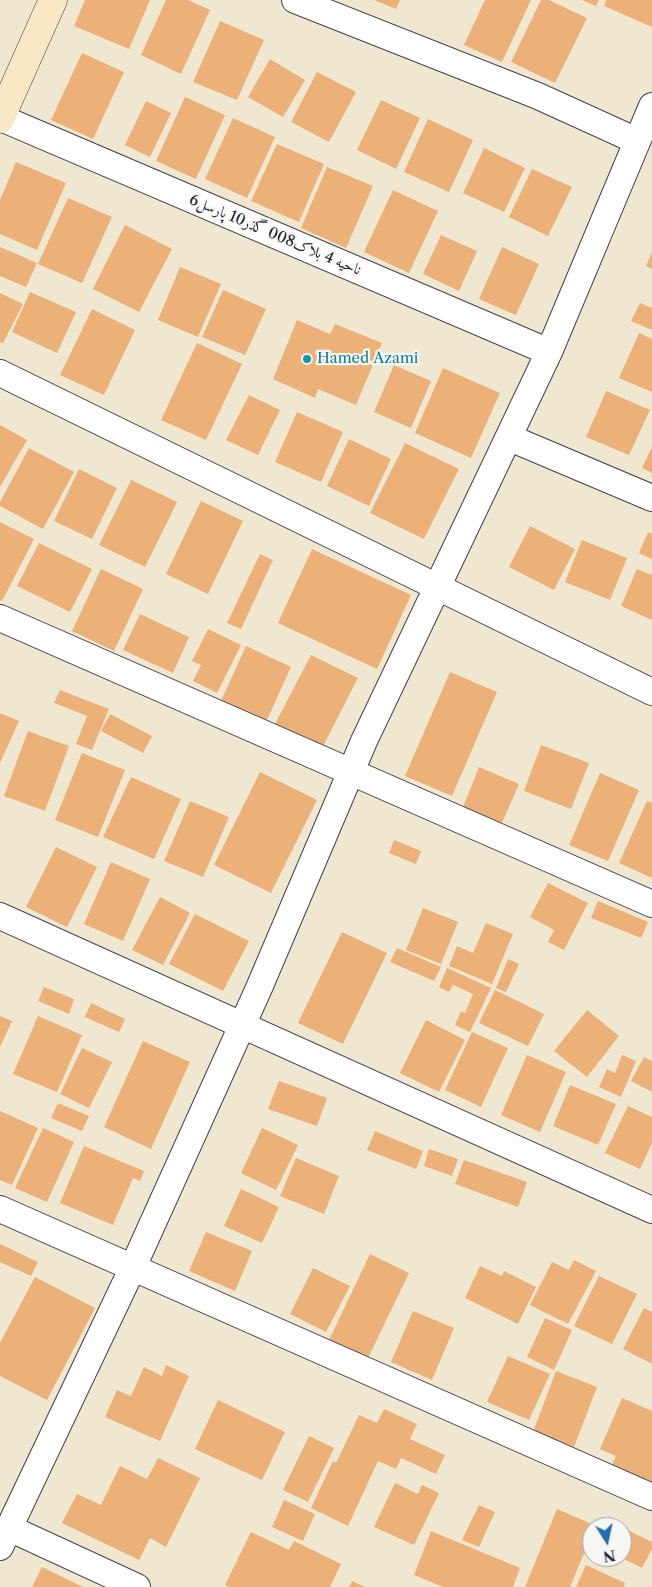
<!DOCTYPE html>
<meta charset="utf-8">
<style>
body{margin:0}
#map{position:relative;width:652px;height:1587px;overflow:hidden;background:#efe7cf;font-family:"Libre Caslon Text",serif}
canvas{display:block}
.north{position:absolute;left:582px;top:1517px;width:50px;height:50px;box-sizing:border-box;background:#f6f6f2;border:1px solid #a1a1a9;border-radius:50%;rotate:170deg;font-size:14px;font-weight:700;line-height:20px;text-align:center;color:#22223b}
.north::after{content:'';display:block;margin:auto;width:18px;height:22px;background:#1f6fb2;clip-path:polygon(50% 0,100% 100%,50% 72%,0 100%)}
</style>
<div id="map">
<canvas width="652" height="1587"></canvas>
<div class="north">N</div>
</div>
<script>
const ctx = document.querySelector('canvas').getContext('2d');
ctx.lineJoin = 'round';
function fillPath(path, color) {
  ctx.fillStyle = color;
  ctx.fill(path, 'evenodd');
}
function strokePath(path, color, width, dash) {
  ctx.strokeStyle = color;
  ctx.lineWidth = width;
  ctx.lineCap = dash ? 'butt' : 'round';
  ctx.setLineDash(dash || []);
  ctx.stroke(path);
}
function label(font, color, halo, rows, align = 'center') {
  ctx.font = font + ' "Libre Caslon Text",Amiri,serif';
  ctx.lineWidth = 4.5;
  ctx.setLineDash([]);
  ctx.textBaseline = 'middle';
  ctx.strokeStyle = halo;
  ctx.fillStyle = color;
  for (const [text, x, y, turn = 0] of rows) {
    ctx.save();
    ctx.translate(x, y);
    ctx.rotate((+turn || 0) * Math.PI / 180);
    ctx.textAlign = isNaN(turn) ? turn : align;
    if (halo) ctx.strokeText(text, 0, 0);
    ctx.fillText(text, 0, 0);
    ctx.restore();
  }
}
fillPath(new Path2D(`
 M85 0H150L129 49 74 26Z
 M166 0H188L210 10 181 74 141 55Z
 M374 0H400L396 9Z
 M485 0H531L502 62 464 45Z
 M541 0H549L587 18 555 83 511 62Z
 M582 0H599L596 6Z
 M606 0H652V27L604 6Z
 M220 21 264 40 237 100 193 82Z
 M82 53 124 72 93 139 51 120Z
 M270 59 305 80 283 117 248 97Z
 M317 72 356 92 329 142 291 122Z
 M185 97 225 115 196 179 156 161Z
 M381 100 420 118 396 169 357 150Z
 M146 101 171 113 150 157 125 145Z
 M233 118 275 137 247 198 205 179Z
 M428 119 473 140 449 192 404 172Z
 M277 144 324 164 299 222 251 201Z
 M484 148 525 168 504 212 463 193Z
 M16 162 66 183 37 250 0 234V200Z
 M327 167 373 186 346 248 301 228Z
 M532 169 572 187 548 236 509 217Z
 M393 190 438 211 409 273 364 252Z
 M68 198 112 217 82 283 38 264Z
 M125 225 172 249 139 312 93 289Z
 M441 235 477 251 459 291 423 274Z
 M0 247 37 263 26 287 0 276Z
 M502 247 539 264 516 315 479 299Z
 M652 252V269L646 266Z
 M180 267 221 284 198 337 158 320Z
 M223 290 266 309 245 355 202 337Z
 M30 292 76 312 57 353 12 332Z
 M0 293 23 304 3 343 0 342Z
 M640 303 652 308V330L631 321Z
 M92 309 135 330 104 395 60 375Z
 M297 320 330 334 335 324 382 343 356 405 318 389 315 398 273 379Z
 M639 333 652 339V392L619 378Z
 M197 343 242 364 206 440 161 420Z
 M394 365 431 381 411 428 374 412Z
 M443 368 500 393 471 458 415 433Z
 M606 391 650 410 629 455 586 437Z
 M249 395 280 410 258 455 226 440Z
 M297 412 343 432 321 482 275 462Z
 M0 425 27 440 0 487Z
 M349 439 391 459 369 506 327 486Z
 M405 443 459 469 424 539 370 513Z
 M652 447V473L642 468Z
 M29 448 74 472 43 529 0 506V502Z
 M79 469 117 488 92 539 54 521Z
 M131 480 177 502 145 567 99 545Z
 M201 501 243 521 208 594 166 574Z
 M0 522 34 539 2 601 0 600Z
 M530 526 575 549 554 590 509 567Z
 M648 532 652 534V559L639 553Z
 M582 540 627 558 610 600 565 582Z
 M39 543 92 569 70 612 17 586Z
 M312 549 411 595 377 669 278 623Z
 M260 554 273 560 241 629 227 623Z
 M101 569 143 589 114 651 72 631Z
 M637 569 652 575V620L621 606Z
 M140 614 189 637 173 673 123 650Z
 M208 629 241 645 217 693 193 681 201 665 192 661Z
 M246 646 291 667 266 722 221 701Z
 M311 655 358 678 322 748 275 724Z
 M450 672 497 692 452 796 405 776Z
 M60 690 109 709 92 750 76 744 87 716 54 703Z
 M0 713 19 721 0 763Z
 M110 714 152 736 143 753 101 731Z
 M28 731 69 746 45 811 4 796Z
 M541 745 589 763 571 809 524 791Z
 M82 753 125 770 98 837 55 820Z
 M479 767 519 784 502 823 463 807Z
 M260 772 317 800 271 893 214 865Z
 M600 773 639 790 608 861 569 845Z
 M131 777 181 799 154 859 103 837Z
 M190 801 229 817 203 877 164 861Z
 M647 801 652 803V878L619 863Z
 M394 840 421 851 416 864 389 853Z
 M56 847 97 867 67 927 26 907Z
 M111 862 150 879 123 941 84 924Z
 M548 883 588 903 564 950 548 942 554 930 530 917Z
 M160 897 190 913 163 965 132 950Z
 M598 901 648 922 641 938 591 918Z
 M423 908 458 922 441 964 406 950Z
 M195 914 249 941 223 991 169 964Z
 M486 923 513 934 492 984 449 966 457 946 473 953Z
 M342 932 387 953 343 1044 298 1023Z
 M397 948 441 967 434 981 390 962Z
 M508 959 519 964 506 992 496 988Z
 M447 968 491 988 470 1032 455 1025 461 1011 465 1013 473 994 453 985 449 992 439 987Z
 M44 987 74 999 69 1014 38 1001Z
 M495 990 544 1014 528 1046 479 1023Z
 M91 1003 125 1019 119 1032 85 1017Z
 M587 1010 619 1036 587 1077 554 1051Z
 M0 1016 12 1021 0 1047Z
 M38 1016 82 1035 57 1092 13 1074Z
 M426 1020 465 1040 439 1092 400 1073Z
 M472 1032 508 1048 481 1107 445 1090Z
 M143 1041 190 1062 151 1149 104 1127Z
 M82 1048 112 1062 89 1108 60 1094Z
 M527 1055 566 1072 540 1132 501 1115Z
 M622 1055 636 1061 621 1097 599 1087 607 1069 615 1073Z
 M644 1057 652 1061V1092L631 1081Z
 M279 1081 327 1098 317 1126 268 1109Z
 M570 1085 616 1104 598 1145 553 1126Z
 M58 1103 89 1116 82 1131 51 1118Z
 M628 1106 652 1117V1143L640 1169 605 1153Z
 M0 1111 38 1128 12 1185 0 1180Z
 M43 1128 74 1142 47 1202 15 1188Z
 M262 1128 298 1145 276 1190 241 1173Z
 M375 1131 423 1151 416 1169 367 1150Z
 M84 1146 144 1171 140 1181 133 1178 113 1225 60 1203Z
 M429 1149 458 1159 452 1176 424 1166Z
 M296 1158 339 1176 324 1214 280 1196Z
 M464 1160 527 1182 518 1207 455 1184Z
 M241 1189 279 1207 262 1243 224 1226Z
 M206 1232 252 1251 235 1291 189 1271Z
 M0 1244 38 1262 31 1276 0 1262Z
 M370 1254 409 1273 368 1358 329 1340Z
 M574 1260 596 1271 568 1324 530 1305 552 1262 569 1270Z
 M480 1266 502 1276 504 1271 536 1287 518 1324 465 1298Z
 M313 1268 350 1286 326 1332 290 1314Z
 M599 1276 637 1294 612 1344 574 1326Z
 M35 1277 95 1308 47 1400 0 1376V1343Z
 M644 1308 652 1312V1364L623 1349Z
 M413 1311 454 1328 432 1380 391 1362Z
 M545 1318 572 1330 554 1370 527 1357Z
 M508 1356 550 1374 529 1420 487 1402Z
 M166 1365 189 1376 160 1441 105 1417 117 1390 131 1396 144 1367 162 1376Z
 M556 1371 597 1387 574 1447 533 1432Z
 M622 1398 652 1411V1487L610 1469 616 1456 600 1449Z
 M218 1400 285 1432 262 1480 195 1449Z
 M384 1409 417 1424 410 1439 445 1455 436 1474 401 1458 396 1469 378 1461 348 1526 311 1508 333 1461 336 1463 359 1415 377 1423Z
 M309 1436 334 1448 308 1502 283 1490Z
 M158 1458 200 1478 166 1547 150 1538 139 1560 62 1523 77 1494 101 1505 120 1466 147 1479Z
 M395 1483 418 1494 422 1485 439 1493 414 1545 374 1527Z
 M284 1500 315 1514 303 1541 272 1527Z
 M479 1505 495 1512 479 1547 462 1540Z
 M557 1509 599 1527H592V1534L570 1587H525Z
 M613 1523 652 1542V1549L642 1568 622 1558V1527H611Z
 M431 1531 520 1568 513 1587H443L414 1575Z
 M251 1532 289 1550 294 1541 341 1564 330 1587H229L225 1585Z
 M586 1565 625 1583 624 1587H576Z
 M42 1567 83 1587H32Z
 M352 1581 365 1587H349Z`), '#ecb178');
const street = new Path2D(`
 M295 0 538 96 637 141
 M1 118 549 352
 M0 373 652 692
 M510 438 652 498
 M0 618 652 904
 M0 916 652 1210
 M0 1209 652 1497
 M9 1528 137 1587
 M0 1547 133 1267 259 988 364 741 549 352 652 106`);
const secondary = new Path2D(`
 M0 119 53 0`);
strokePath(street, '#414051', 28);
strokePath(secondary, '#414051', 29);
strokePath(street, '#fff', 26);
strokePath(secondary, '#fae7c3', 28);
for (const [x, y, r, color] of [
 [307,359,5,"#0f9aa8"]
]) {
  const dot = new Path2D();
  dot.arc(x, y, r, 0, 2 * Math.PI);
  ctx.fillStyle = color;
  ctx.fill(dot);
  strokePath(dot, '#f6f6f2', 2);
}
label('15px', '#22223b', '#f6f6f2', [
 ["ناحیه 4 بلاک008 گذر10 پارسل6",275,235,23]
]);
label('15px', '#0d838f', '#f6f6f2', [
 ["Hamed Azami",317,359]
], 'left');
</script>
